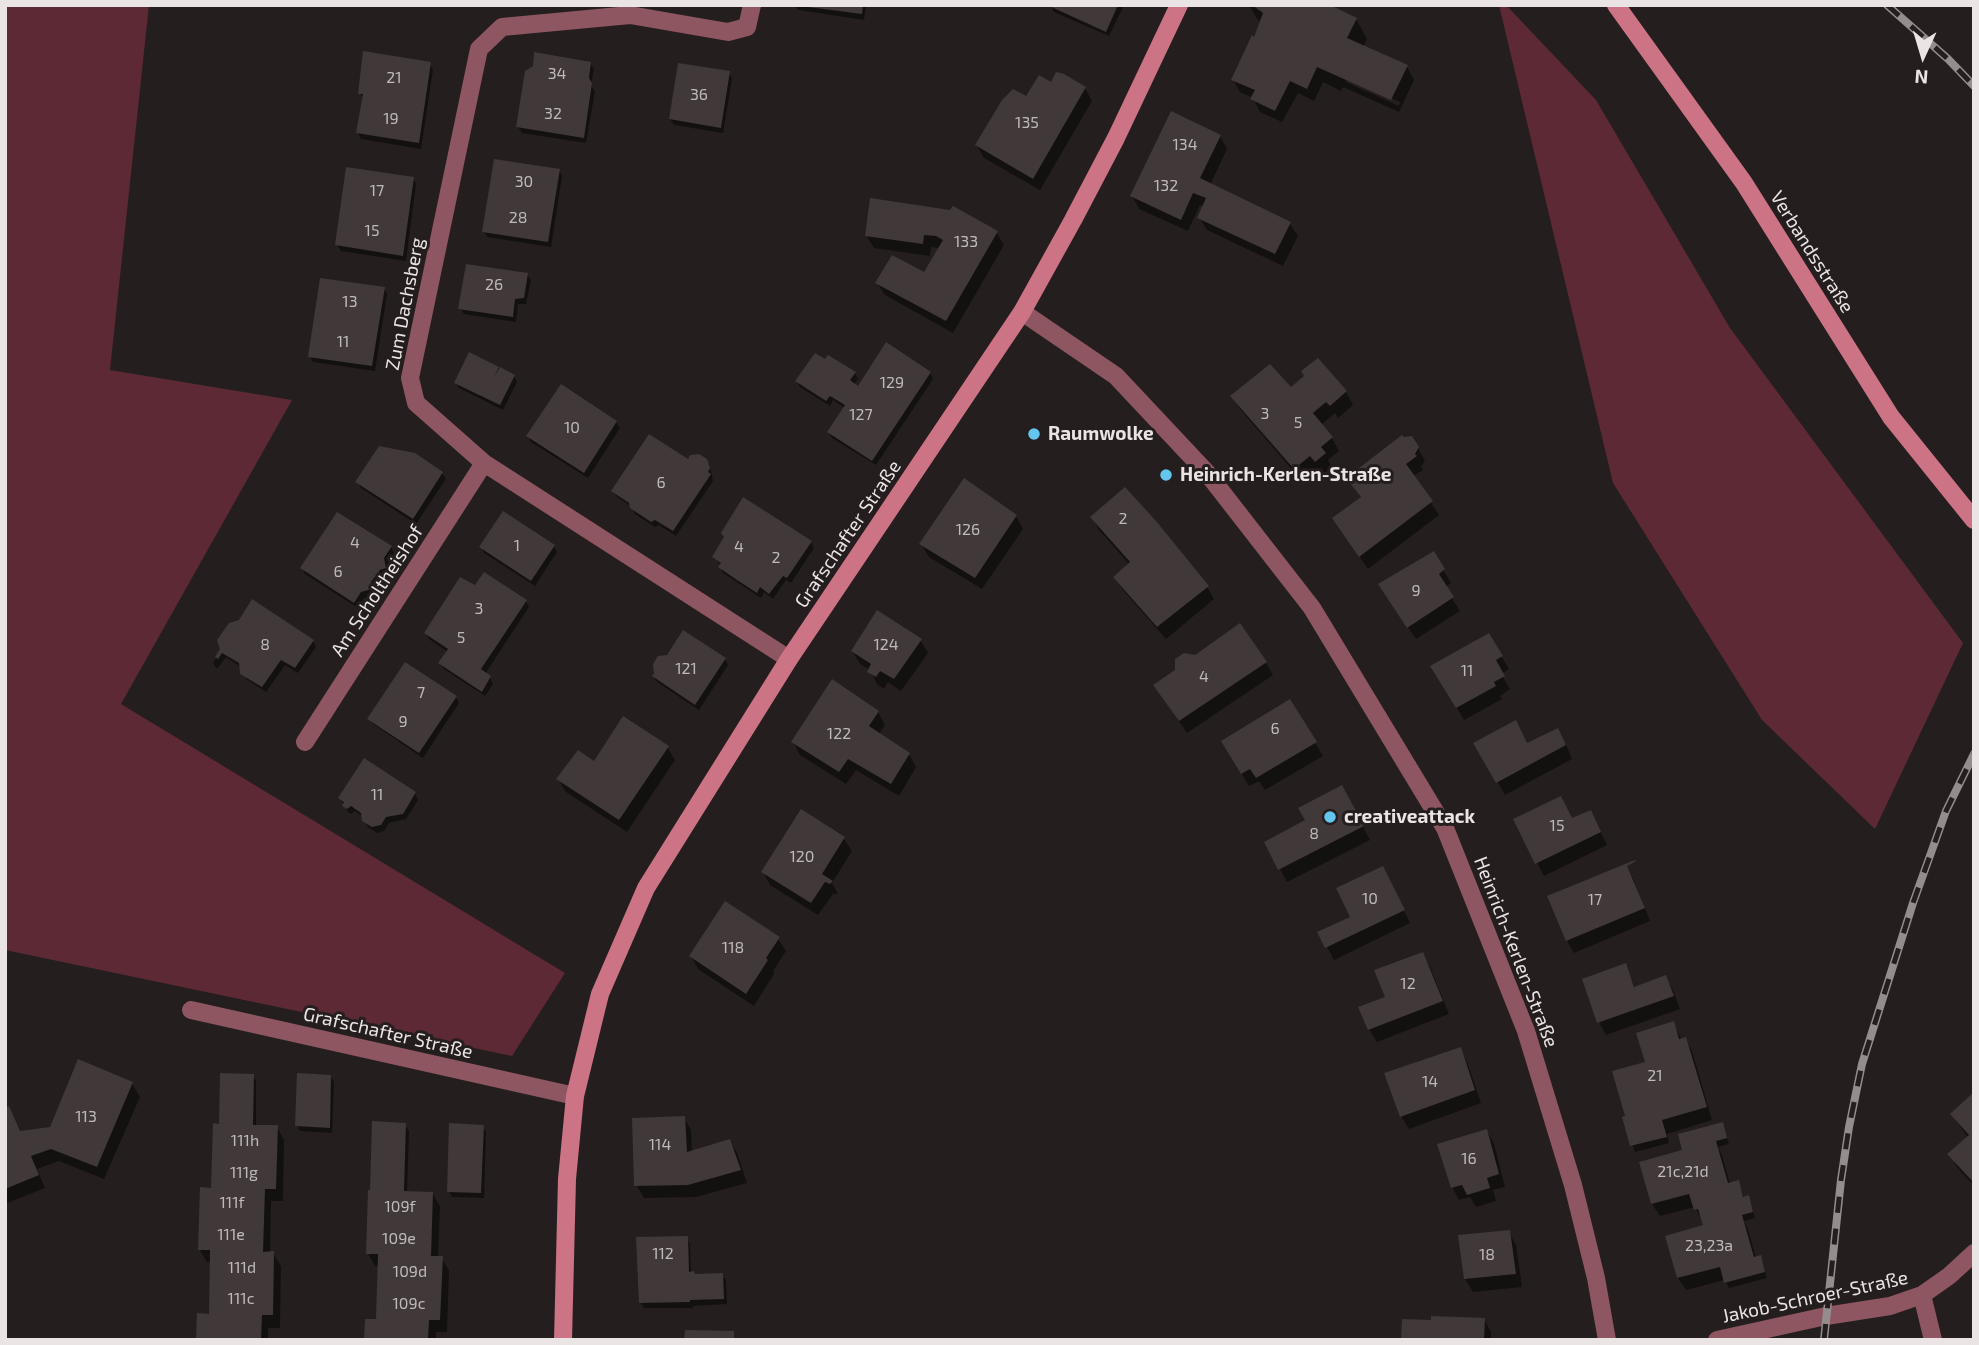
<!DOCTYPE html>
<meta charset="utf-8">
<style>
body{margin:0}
#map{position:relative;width:1979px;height:1345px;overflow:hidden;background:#251e1f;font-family:"Exo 2",sans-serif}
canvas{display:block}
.frame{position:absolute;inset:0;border:7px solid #eae4e5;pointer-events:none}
.north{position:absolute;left:1888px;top:21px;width:70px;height:70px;-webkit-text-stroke:5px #251e1f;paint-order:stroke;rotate:184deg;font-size:19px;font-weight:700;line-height:28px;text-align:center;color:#eae4e5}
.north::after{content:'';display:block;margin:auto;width:24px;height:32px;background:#eae4e5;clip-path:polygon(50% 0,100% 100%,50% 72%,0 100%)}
</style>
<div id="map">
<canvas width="1979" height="1345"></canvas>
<div class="frame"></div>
<div class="north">N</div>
</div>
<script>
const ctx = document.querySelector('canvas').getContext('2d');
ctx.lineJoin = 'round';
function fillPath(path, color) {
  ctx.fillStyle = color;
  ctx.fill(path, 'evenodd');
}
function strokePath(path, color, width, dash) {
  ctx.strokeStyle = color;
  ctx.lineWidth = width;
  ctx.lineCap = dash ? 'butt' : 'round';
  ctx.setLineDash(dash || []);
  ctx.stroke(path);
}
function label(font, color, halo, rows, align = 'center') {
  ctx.font = font + ' "Exo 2",sans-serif';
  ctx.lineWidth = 6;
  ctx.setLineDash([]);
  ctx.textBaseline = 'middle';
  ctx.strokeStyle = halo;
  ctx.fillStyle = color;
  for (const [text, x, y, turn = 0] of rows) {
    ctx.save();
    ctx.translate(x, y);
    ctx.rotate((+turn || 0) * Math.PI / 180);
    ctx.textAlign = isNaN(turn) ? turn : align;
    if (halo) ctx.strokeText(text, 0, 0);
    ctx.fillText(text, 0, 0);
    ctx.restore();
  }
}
fillPath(new Path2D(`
 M5 5H149L110 370 292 400 121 704 565 973 512 1056 5 950Z
 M1499 5H1506L1596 100 1730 328 1963 643 1875 829 1762 720 1613 483Z`), '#5c2934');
fillPath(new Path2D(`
 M795 5H866L864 20 798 10Z
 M1051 5H1124L1109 36 1054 12Z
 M1249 5H1325L1356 19 1367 39 1363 47 1407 67 1414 80 1399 112 1343 87 1341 91 1323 82 1314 101 1298 93 1282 122 1260 112 1253 98 1240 92 1233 80 1255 39 1261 22 1257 19ZM1346 78 1400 102 1399 106 1346 82Z
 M590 63 594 69 591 85 595 91 586 143 522 133 518 127Z
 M430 64 433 70 421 149 361 139 358 133 364 100 360 93Z
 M729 73 732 79 723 133 674 125 670 119Z
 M1052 84 1085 88 1092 101 1040 190 984 158 977 146 1027 99Z
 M1220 136 1227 149 1210 185 1290 224 1298 236 1283 266 1207 230 1199 217 1204 207 1200 205 1188 231 1139 209 1132 196Z
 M559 170 562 176 551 247 487 237 484 231Z
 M413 178 416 184 406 261 341 251 337 245Z
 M996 232 1004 245 953 333 885 295 877 283 924 274 940 248 931 247 930 256 874 248 866 235Z
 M527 275 531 280 526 304H518L516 322 464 314 460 308Z
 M384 289 387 294 375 371 313 362 310 356Z
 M470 354 514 376 517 382 503 410 459 388 456 383Z
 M1318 360 1346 392 1353 405 1338 418 1335 413 1321 425 1332 438 1339 451 1328 460 1332 467 1323 474 1318 468 1302 481 1240 409 1232 396 1291 390 1306 377Z
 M855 373 858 379 854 385 859 389 930 373 933 379 876 465 832 438 829 432 845 408 833 400 830 406 800 387 797 381Z
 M616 422 620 428 588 478 531 442 528 436Z
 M1418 448 1425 461 1421 467 1423 470 1413 476 1439 515 1368 569 1342 531 1362 499 1349 478Z
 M706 460 710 467 713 481 676 536 659 525 655 527 635 514 632 507 617 497 613 491 689 462Z
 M442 473 446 479 416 524 361 488 357 482Z
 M964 480 1016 516 1023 529 982 589 929 557 921 544Z
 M1092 517 1207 587 1214 599 1166 639 1123 590 1116 577 1130 565 1099 530Z
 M811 542 814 548 791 583 786 580 773 599 764 592 761 598 723 573 720 567 721 565 714 557Z
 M554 546 557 552 535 586 484 553 481 547Z
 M391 547 394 553 387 565 389 574 383 576 373 589 374 595 364 598 358 608 305 574 302 568Z
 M1433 553 1451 583 1445 587 1460 611 1416 639 1388 597Z
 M475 588 526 601 529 607 485 674 490 678 493 684 485 696 444 669 440 663 448 652 429 639 426 633Z
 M1488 635 1509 669 1501 674 1510 689 1500 696 1502 699 1464 720 1433 667Z
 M313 641 316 647 298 673 285 665 266 692 246 679 241 667 226 657 217 669 213 663 221 650Z
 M921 641 928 653 901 691 888 682 884 689 877 684 870 670 860 664 853 652Z
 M725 659 728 665 699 710 657 682 654 677Z
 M1266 663 1273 675 1187 733 1155 686Z
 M456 697 459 703 423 758 373 724 369 719Z
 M1290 702 1323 756 1265 790 1259 781 1249 786 1223 742Z
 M878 712 885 725 879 734 909 754 916 767 899 796 856 770 846 784 800 755 793 742Z
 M1565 742 1572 759 1505 795 1475 743 1527 744Z
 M667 747 675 760 627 832 566 792 558 779 595 764Z
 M415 794 418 800 406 819 389 823 384 831 377 833 368 827 363 817 355 811 351 814 348 812 340 798Z
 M1349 800 1370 840 1287 882 1280 869 1307 820Z
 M802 811 844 839 852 851 832 883 838 894H833L818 915 770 885 763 872Z
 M1515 820H1572L1597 825 1607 845 1544 876Z
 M1625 866 1633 878 1650 921 1574 953 1567 941 1549 897Z
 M1390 881 1410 923 1334 960 1327 947Z
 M778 939 786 951 773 971 774 974 754 1006 698 969 691 956Z
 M1422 954 1430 967 1449 1014 1377 1042 1369 1029 1387 998Z
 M1625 965 1636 989 1666 978 1673 990 1680 1009 1606 1035 1599 1022Z
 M1673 1023 1682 1040 1685 1039 1692 1051 1712 1120 1667 1134 1669 1143 1635 1152 1625 1121 1628 1120 1647 1063Z
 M1460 1049 1467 1062 1481 1103 1409 1129 1401 1116Z
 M253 1075 256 1081V1127H277L284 1140 283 1201H271L270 1253H273L281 1266 280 1328H268V1340H198L210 1316 211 1262H207L199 1249 212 1190 220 1125Z
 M330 1076 334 1082 332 1133 300 1131 297 1126Z
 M132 1084 140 1097 104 1179 59 1161 37 1169 45 1188 7 1203 5 1110 21 1133 51 1129Z
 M1974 1094V1186L1957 1167 1950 1154 1968 1138 1952 1114Z
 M684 1118 691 1130 692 1152 730 1141 737 1153 747 1183 696 1197 644 1198 636 1185Z
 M1722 1124 1729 1144 1718 1147 1722 1155 1730 1184 1738 1182 1744 1198 1748 1197 1751 1203 1755 1218 1744 1221 1748 1229 1756 1258 1760 1257 1763 1263 1767 1278 1729 1288 1725 1280 1686 1290 1678 1278 1667 1237 1706 1226 1702 1214 1699 1215 1695 1207 1660 1216 1652 1204 1684 1151Z
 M405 1125 409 1131 407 1193H432L440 1206 438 1258H442L449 1271 447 1332H436V1340H366L378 1321 379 1267 375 1266 368 1254Z
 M483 1126 486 1132 484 1198 452 1197 449 1191Z
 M1487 1131 1494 1144 1505 1187 1493 1190 1496 1201 1476 1207 1470 1197 1459 1200 1452 1187Z
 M1509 1232 1516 1245 1522 1287 1473 1292 1465 1279Z
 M687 1238 690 1244 691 1273 695 1276 722 1275 726 1280 727 1304 693 1306V1308H644L640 1302Z
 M1484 1319 1491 1332V1340H1403L1432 1322Z`), '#0007');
fillPath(new Path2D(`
 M808 5H863L862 14 808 7Z
 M1047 5H1118L1106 32Z
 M1252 5H1330L1357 18 1347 38 1408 65 1391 100 1317 67 1307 89 1290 81 1275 111 1250 99 1255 90 1231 80 1252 35 1254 37 1263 13Z
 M363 51 431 62 419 143 356 133 363 94H358Z
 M534 52 591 62 589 78 592 83 584 138 516 127 525 71 533 66Z
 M678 63 730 71 721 128 669 119Z
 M1056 72 1064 74 1086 87 1033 179 975 145 1002 100 1013 89 1026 96 1039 75 1051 82Z
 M1171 111 1221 135 1200 178 1291 222 1275 254 1197 218 1206 198 1193 193 1181 220 1130 196Z
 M494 159 560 169 548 242 482 232Z
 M346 167 414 177 403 256 335 245Z
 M870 198 950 210 953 206 998 231 946 321 875 283 892 255 924 272 943 240 936 236 924 235 923 244 865 236Z
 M466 264 528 273 524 298 515 299 513 317 458 309Z
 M320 278 385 287 372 366 308 357Z
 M886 342 931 372 872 461 827 432 845 405 830 396 826 401 795 381 815 353 825 359 828 355 856 372 850 380 858 386Z
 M469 352 499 367 494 377 500 367 515 375 500 405 454 383Z
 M1318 358 1347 391 1330 406 1326 402 1313 413 1333 437 1321 447 1326 453 1315 462 1310 456 1294 469 1230 396 1270 364 1291 387 1304 376 1301 371Z
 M561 384 617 421 584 473 526 436Z
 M649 434 688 459 690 455 699 454 707 459 710 468 708 472 711 474 673 531 655 520 651 522 630 508 629 503 611 491Z
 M1402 435 1404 437 1412 436 1419 447 1415 454 1417 456 1406 464 1433 501 1359 557 1332 518 1361 497 1346 478Z
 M379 446 415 453 443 472 413 519 355 482Z
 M964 478 1017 515 975 578 919 544Z
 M1125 487 1156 521 1209 586 1157 627 1113 577 1130 562 1090 517Z
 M743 497 812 541 787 578 783 576 769 594 760 587 757 593 737 580 718 567 721 563 712 557 724 537 721 533Z
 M503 511 555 545 531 581 479 547Z
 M337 512 392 546 384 558 386 568 380 570 371 582 372 589 361 592 354 603 300 568Z
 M1434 551 1445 569 1439 574 1454 597 1407 628 1378 584Z
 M484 572 527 600 481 669 491 676 482 692 438 663 448 649 424 633 460 577 475 585Z
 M252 599 314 640 295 668 281 660 262 687 240 674 239 663 222 653 218 659 215 657 220 649 217 640 229 623 239 620Z
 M877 610 922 639 894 679 880 671 876 677 867 672 871 664 851 651Z
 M1240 623 1267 662 1179 721 1153 685 1175 670V659L1184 653 1195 655Z
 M683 630 726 658 695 705 652 676 654 674 653 664 658 656 667 655Z
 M1489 633 1503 656 1496 660 1505 676 1494 682 1496 686 1456 708 1430 666Z
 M405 662 457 696 419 753 367 719Z
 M832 679 879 711 869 726 910 753 891 784 848 759 839 772 791 742Z
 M1290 699 1317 742 1256 778 1250 769 1241 774 1221 741Z
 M623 716 669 746 619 820 556 779 578 750 594 761Z
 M1516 720 1527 743 1558 728 1566 745 1496 783 1473 743Z
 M364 758 416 792 403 814 386 817 381 825 372 827 362 821 361 813 351 806 347 809 342 806 344 802 338 798Z
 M1342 785 1364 826 1278 870 1264 842 1305 820 1298 808Z
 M1561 796 1572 818 1591 810 1601 832 1535 864 1513 819Z
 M801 809 845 837 822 874 833 881 830 884 825 882 811 903 761 872Z
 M1635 860 1636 861 1627 866 1645 908 1566 941 1547 896Z
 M1383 866 1405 910 1325 948 1317 932 1350 917 1336 888Z
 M725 901 780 937 766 958 768 960 746 994 689 956Z
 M1423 952 1443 1001 1368 1030 1358 1007 1385 997 1374 970Z
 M1626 963 1634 987 1666 975 1674 996 1597 1023 1582 979Z
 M1674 1021 1679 1039 1686 1037 1707 1107 1662 1120 1667 1137 1630 1146 1622 1117 1625 1116 1612 1071 1645 1062 1636 1033Z
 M1461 1047 1475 1090 1400 1117 1384 1073Z
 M78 1059 133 1082 97 1167 51 1149 31 1156 39 1175 5 1189V1108L9 1106 20 1131 50 1127Z
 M220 1073 254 1074 253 1125H278L276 1189H265L264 1220 263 1252 274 1251 273 1315H262L261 1340H196L197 1313 209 1314 210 1250H198L200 1187 211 1188 213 1123 219 1124Z
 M297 1073 331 1075 330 1128 295 1126Z
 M1974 1092V1183L1947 1154 1969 1135 1950 1114Z
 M685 1116 687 1152 730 1139 741 1170 688 1185 634 1186 632 1118Z
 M372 1121 406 1123 404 1191 433 1192 431 1256H443L440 1320H429L428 1340H364L365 1319H376L378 1254H366L368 1190H370Z
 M1723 1122 1727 1138 1716 1141 1728 1183 1739 1180 1743 1197 1749 1195 1753 1212 1742 1215 1754 1257 1761 1255 1765 1272 1724 1283 1720 1267 1677 1278 1665 1236 1703 1225 1698 1209 1694 1210 1689 1194 1651 1204 1639 1162 1682 1150 1678 1134Z
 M449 1123 484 1125 481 1193 447 1192Z
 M1487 1129 1499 1174 1487 1178 1490 1188 1467 1195 1462 1185 1451 1188 1437 1144Z
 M1510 1230 1516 1274 1464 1279 1458 1235Z
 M688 1236 689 1272 694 1271 695 1274 723 1273 724 1299 690 1300V1302L639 1303 636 1237Z
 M1431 1316 1485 1318 1484 1340H1401L1402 1319 1431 1320Z
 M685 1330 734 1331V1340H684Z`), '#403839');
strokePath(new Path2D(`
 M752 5 747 27 728 32 630 15 502 27 479 49 410 378 416 403 484 463 789 659
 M1022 312 1116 376 1207 473 1312 608 1445 828 1526 1031 1573 1185 1596 1278 1607 1340
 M305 742 484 463
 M191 1010 575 1096
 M1922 1295 1933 1340
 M1717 1340 1826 1316 1890 1306 1922 1295 1949 1276 1974 1253`), '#8e5661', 18);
strokePath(new Path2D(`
 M1616 5 1744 183 1891 417 1974 520
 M563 1340 567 1179 575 1096 600 994 646 888 789 659 1022 312 1073 220 1116 138 1179 5`), '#cd7386', 18);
const rail = new Path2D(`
 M1887 5 1948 59 1974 86
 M1824 1340 1841 1180 1849 1127 1862 1064 1913 903 1946 811 1974 754`);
strokePath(rail, '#948d8e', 8);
strokePath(rail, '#251e1f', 5, [16]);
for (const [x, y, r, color] of [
 [1034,434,7,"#64c5ee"],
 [1166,475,7,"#64c5ee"],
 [1330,817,7,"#64c5ee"]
]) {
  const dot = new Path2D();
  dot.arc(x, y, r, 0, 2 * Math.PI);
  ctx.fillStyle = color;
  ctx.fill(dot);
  strokePath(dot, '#251e1f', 2.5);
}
label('16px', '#c0b9ba', null, [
 ["34",557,74],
 ["21",394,78],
 ["36",699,95],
 ["32",553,114],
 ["19",391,119],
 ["135",1027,123],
 ["134",1185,145],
 ["30",524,182],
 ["132",1166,186],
 ["17",377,191],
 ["28",518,218],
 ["15",372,231],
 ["133",966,242],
 ["26",494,285],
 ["13",350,302],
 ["11",343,342],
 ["129",892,383],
 ["3",1265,414],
 ["127",861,415],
 ["5",1298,423],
 ["10",572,428],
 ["6",661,483],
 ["2",1123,519],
 ["126",968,530],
 ["4",355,543],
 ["1",517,546],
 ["4",739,547],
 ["2",776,558],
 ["6",338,572],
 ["9",1416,591],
 ["3",479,609],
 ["5",461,638],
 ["8",265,645],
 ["124",886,645],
 ["121",686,669],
 ["11",1467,671],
 ["4",1204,677],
 ["7",421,693],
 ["9",403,722],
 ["6",1275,729],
 ["122",839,734],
 ["11",377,795],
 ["15",1557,826],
 ["8",1314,834],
 ["120",802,857],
 ["10",1370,899],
 ["17",1595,900],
 ["118",733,948],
 ["12",1408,984],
 ["21",1655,1076],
 ["14",1430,1082],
 ["113",86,1117],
 ["111h",245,1141],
 ["114",660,1145],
 ["16",1469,1159],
 ["21c,21d",1683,1172],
 ["111g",244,1173],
 ["111f",232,1203],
 ["109f",400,1207],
 ["111e",231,1235],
 ["109e",399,1239],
 ["23,23a",1709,1246],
 ["112",663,1254],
 ["18",1487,1255],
 ["111d",242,1268],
 ["109d",410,1272],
 ["111c",241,1299],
 ["109c",409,1304]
]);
label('19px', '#eae4e5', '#251e1f', [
 ["Verbandsstraße",1812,252,58],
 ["Zum Dachsberg",405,304,-79],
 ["Grafschafter Straße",848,534,-56],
 ["Am Scholtheishof",377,591,-57],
 ["Heinrich-Kerlen-Straße",1516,952,69],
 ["Grafschafter Straße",388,1033,13],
 ["Jakob-Schroer-Straße",1815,1297,-12]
]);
label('bold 19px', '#eae4e5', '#251e1f', [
 ["Raumwolke",1048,434],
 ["Heinrich-Kerlen-Straße",1180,475],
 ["creativeattack",1344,817]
], 'left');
</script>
